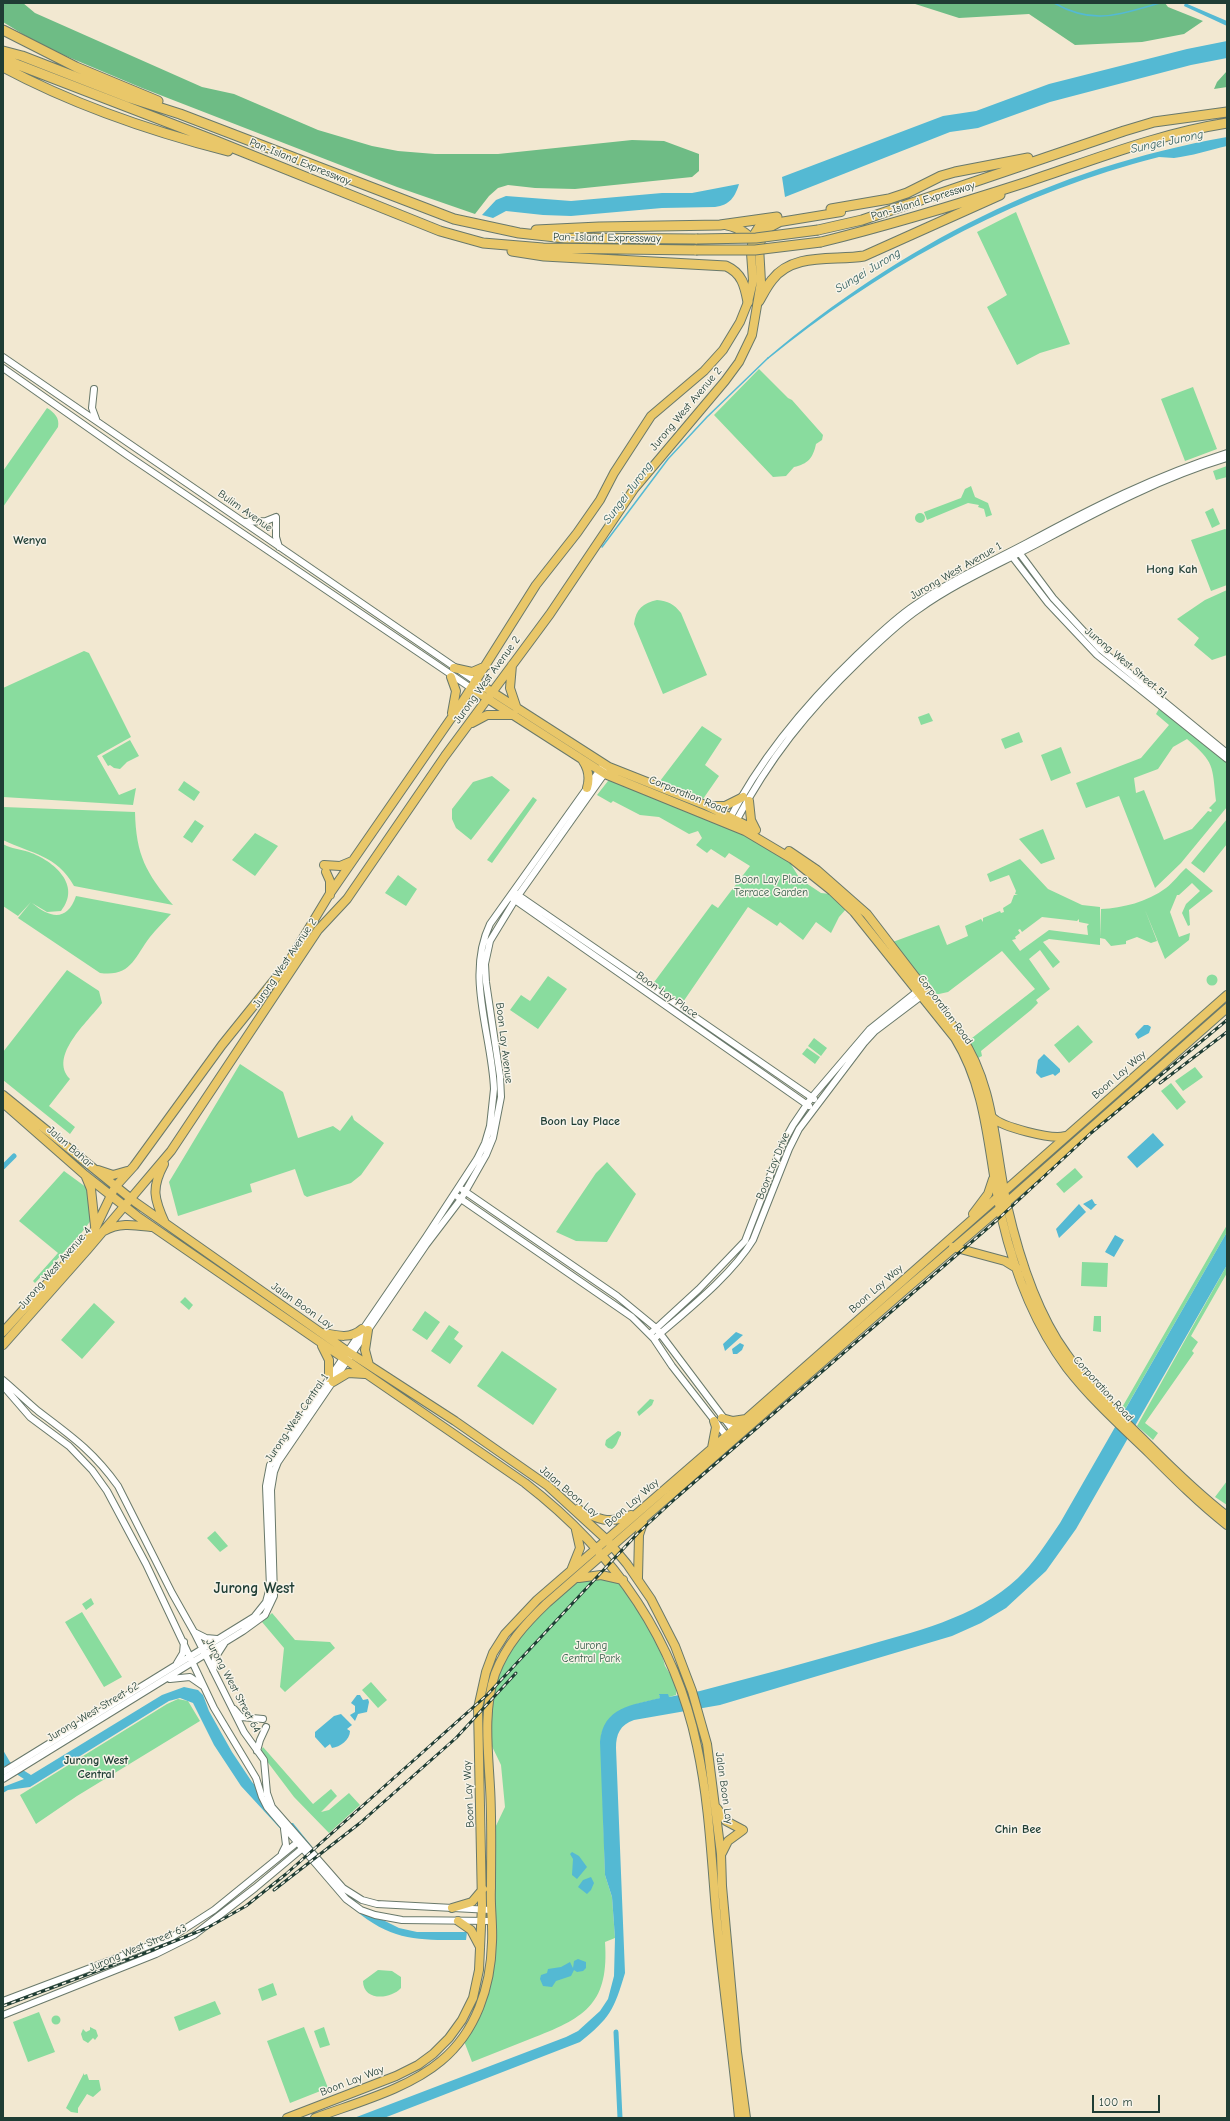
<!DOCTYPE html>
<style>
body{margin:0}
#map{position:relative;width:1230px;height:2121px;overflow:hidden;background:#f2e8d1;font-family:"Comic Neue",sans-serif}
canvas{display:block}
.frame{position:absolute;inset:0;border:4px solid #1f3d34;pointer-events:none}
.scale{position:absolute;left:1092px;top:2095px;width:68px;height:18px;box-sizing:border-box;border:2px solid #1f3d34;border-top:0;padding-left:5px;font-size:12px;line-height:14px;white-space:nowrap;color:#1f3d34;-webkit-text-stroke:3px #f7f3e8;paint-order:stroke}
</style>
<div id="map">
<canvas width="1230" height="2121"></canvas>
<div class="frame"></div>
<div class="scale">100 m</div>
</div>
<script>
const ctx = document.querySelector('canvas').getContext('2d');
ctx.lineJoin = 'round';
function fillPath(path, color) {
  ctx.fillStyle = color;
  ctx.fill(path, 'evenodd');
}
function strokePath(path, color, width, dash) {
  ctx.strokeStyle = color;
  ctx.lineWidth = width;
  ctx.lineCap = dash ? 'butt' : 'round';
  ctx.setLineDash(dash || []);
  ctx.stroke(path);
}
function label(font, color, halo, rows, align = 'center') {
  ctx.font = font + ' "Comic Neue",sans-serif';
  ctx.lineWidth = 3;
  ctx.setLineDash([]);
  ctx.textBaseline = 'middle';
  ctx.strokeStyle = halo;
  ctx.fillStyle = color;
  for (const [text, x, y, turn = 0] of rows) {
    ctx.save();
    ctx.translate(x, y);
    ctx.rotate((+turn || 0) * Math.PI / 180);
    ctx.textAlign = isNaN(turn) ? turn : align;
    if (halo) ctx.strokeText(text, 0, 0);
    ctx.fillText(text, 0, 0);
    ctx.restore();
  }
}
fillPath(new Path2D(`
 M1016 212 1070 344 1040 353 1017 365 987 307 1007 295 977 232Z
 M759 369 788 398 792 400 823 435 822 440 816 444C813 458 808 464 794 467L786 476 773 477 714 415Z
 M1193 387 1217 449 1185 461 1161 399Z
 M47 408C54 412 60 418 58 427L3 507V471Z
 M1227 466V477L1216 480 1213 471Z
 M971 486 975 497 988 503 992 515 986 517 984 509 978 507 979 505 968 503 927 520 924 512 961 498 965 489Z
 M1213 508 1220 524 1212 528 1205 512Z
 M915 518a5 5 0 1 1 10 0a5 5 0 1 1-10 0Z
 M1225 529 1227 530V585L1211 591 1191 540Z
 M1227 590V655L1212 660 1194 645 1199 638 1177 619 1205 600Z
 M657 600C668 601 674 604 681 613L707 675 663 694 634 624C636 609 643 603 657 600Z
 M84 651 89 653 131 737 97 756 119 795 136 788 133 805 3 797V688Z
 M1160 707 1227 761V807L1181 863 1155 888 1119 796 1086 808 1076 783 1141 758 1169 725 1156 714ZM1187 739C1215 763 1212 765 1216 801L1209 808 1212 810 1211 812 1208 811 1192 829 1164 840 1144 790 1136 793 1134 778 1158 769 1173 747Z
 M929 713 933 721 921 725 918 717Z
 M702 726 722 739 705 765 719 776 703 799 660 781Z
 M1019 732 1023 742 1005 749 1001 739Z
 M130 740 139 756 127 762 120 769 114 768 110 765 108 766 102 756Z
 M1061 747 1071 773 1051 781 1041 755Z
 M492 776 510 790 471 840 456 828 452 819V809L473 782Z
 M614 779 740 831 789 861 800 879 821 893 830 894 847 908 839 917 831 933 816 922 803 940 780 922 777 926 748 907 681 1005 652 985 712 904 718 908 750 866 729 853 725 858 711 849 707 853 696 845 702 838 698 831 689 834 659 817 640 815 613 801 611 803 597 795 608 781Z
 M184 781 200 792 194 801 178 790Z
 M533 797 537 800 492 863 487 860Z
 M3 807 135 812C136 855 146 873 173 905L74 886C57 855 32 854 3 840Z
 M1227 819V844L1204 873 1191 863Z
 M195 820 204 826 192 843 183 837Z
 M1043 829 1055 859 1041 864 1019 839Z
 M255 833 278 846 255 876 232 860Z
 M3 844C12 849 20 849 29 852 54 861 82 885 61 911L47 912 32 903C50 918 67 922 76 896L171 914C164 922 156 929 150 937 134 958 131 977 100 973L18 918 31 902 18 916 3 906Z
 M1020 859 1048 889 1082 905 1100 907V945L1049 939 1043 942 1060 962 1053 968 1040 950 1029 959 1050 989 1036 1000 1038 1003 1031 1010 981 1051 982 1056 978 1058 969 1041 972 1038 1035 989 1002 951 948 992 930 996 890 943 939 925 947 945 968 936 965 926 981 919 983 922V918L1000 911 1001 913 1004 912 1003 908 1011 903 1014 895H1018L1015 894 1016 891 1009 875 990 882 987 874ZM1042 917 1077 921 1079 919V922L1089 924 1087 926 1088 935 1049 930 1020 951 1012 940 1016 939 1015 937 1020 933 1018 930 1020 929 1022 932Z
 M1186 868 1213 891 1189 910 1190 925 1188 926 1182 913 1186 904 1200 891 1192 883 1179 895H1177L1170 912 1179 937 1190 933 1189 940 1165 959 1145 910 1157 941 1151 943 1137 937 1126 941V944L1111 946 1105 939 1100 938 1101 909C1123 908 1147 902 1166 888 1173 883 1179 874 1186 868Z
 M398 875 417 889 406 906 385 893Z
 M67 970 99 991 102 1003C88 1022 48 1056 70 1079L49 1106 75 1127 70 1134 3 1080V1052Z
 M1206.5 980a5.5 5.5 0 1 1 11 0a5.5 5.5 0 1 1-11 0Z
 M548 976 567 989 538 1029 510 1010 521 995 530 1001Z
 M1078 1025 1093 1042 1069 1063 1054 1045Z
 M814 1038 827 1048 821 1056 808 1046Z
 M807 1048 820 1057 815 1064 802 1054Z
 M240 1064 283 1092 298 1138 333 1126 340 1131 352 1115 354 1120 384 1143 361 1175 351 1183 307 1197 304 1195 295 1169 250 1184 252 1192 178 1216 169 1182Z
 M1195 1067 1203 1077 1183 1091 1175 1081Z
 M1171 1083 1186 1102 1177 1110 1161 1091Z
 M607 1162 636 1194 607 1242 576 1241 556 1232 596 1173Z
 M1075 1168 1083 1177 1064 1193 1056 1184Z
 M64 1171 94 1193 95 1215 79 1236 35 1283 33 1281 58 1253 19 1221Z
 M1227 1225V1232L1123 1413 1120 1411Z
 M1082 1262 1108 1263 1107 1287 1081 1286Z
 M1227 1265V1273L1191 1336 1198 1342 1192 1351 1194 1353 1145 1423 1158 1433 1153 1440 1137 1426Z
 M185 1297 193 1305 189 1310 180 1302Z
 M94 1303 115 1322 82 1359 61 1340Z
 M425 1311 440 1322 427 1340 412 1330Z
 M1094 1316H1101V1332L1093 1331Z
 M449 1325 459 1332 454 1339 463 1346 450 1364 431 1351Z
 M502 1351 557 1389 533 1425 477 1386Z
 M650 1399 654 1400 652 1405 639 1416 637 1412Z
 M618 1431 621 1432V1435C617 1440 618 1445 612 1449L608 1448 605 1445 606 1440Z
 M1227 1481V1505L1215 1497Z
 M215 1531 228 1546 220 1552 207 1538Z
 M601 1576 625 1586 659 1644 665 1666 677 1685 676 1695 669 1697 659 1695 661 1698C635 1705 609 1707 601 1736L605 1875 612 1897 615 1938 605 1942C609 2002 587 2017 535 2037 514 2045 493 2054 472 2062L464 2041 475 2026 494 1943 493 1832 505 1807 501 1765 489 1740 491 1692 514 1639 576 1580Z
 M91 1598 94 1604 86 1610 82 1604Z
 M82 1612 122 1677 104 1687 65 1622Z
 M272 1613 295 1640 330 1642 335 1648 285 1692 280 1687 284 1648 262 1622Z
 M371 1682 387 1700 378 1708 362 1690Z
 M178 1699 188 1701 200 1721 77 1796 36 1824 20 1795 167 1704Z
 M263 1747 313 1804 331 1789 337 1796 321 1812 329 1810 349 1793 360 1805 329 1833 294 1797 260 1752Z
 M378 1970 392 1971 401 1977V1988C390 2000 363 2001 363 1981Z
 M273 1983 277 1995 262 2001 258 1989Z
 M215 2001 221 2014 179 2031 174 2017Z
 M39 2012 55 2052 28 2062 13 2022Z
 M51.5 2020a4.5 4.5 0 1 1 9 0a4.5 4.5 0 1 1-9 0Z
 M90 2027 96 2030 98 2036 95 2040 93 2038 88 2043 83 2040 81 2034 83 2029 86 2032 90 2030Z
 M304 2027 328 2088 290 2103 267 2041Z
 M324 2027 330 2045 320 2048 314 2031Z
 M84 2073V2075L87 2074 89 2080H99L101 2090 93 2097 87 2094 78 2108V2113L71 2112 66 2108Z`), '#89dc9e');
fillPath(new Path2D(`
 M3 3H23L35 13 202 87 234 94 318 130 372 146 398 151 435 154H498L632 140 664 141 699 154V171L692 177 575 189 535 188 508 185 498 188 489 196 475 214 397 187 142 88 42 46 3 22Z
 M912 3H1165L1168 7 1203 21 1184 34 1142 42 1075 45 1029 14 959 18Z
 M1227 71V87L1214 89 1217 82Z`), '#6ebc85');
fillPath(new Path2D(`
 M1185 3 1227 21V26L1184 6Z
 M1227 41V58L1191 65 1050 102 978 128 950 132 785 197 782 177 943 116 976 111 1049 84 1187 49Z
 M1227 137V146C1210 150 1191 156 1174 158 1169 158 1164 157 1159 157 1150 159 1141 162 1133 164 999 202 875 272 768 359L767 358C903 244 1051 168 1227 137Z
 M739 184C735 197 730 205 715 207L662 208 571 216 543 215 506 211 493 218 482 215 496 200 506 196 571 201 662 193H692Z
 M1144 1025H1148L1151 1027 1149 1033 1138 1039 1135 1034Z
 M1044 1054 1060 1069V1072L1055 1076 1053 1074 1041 1078 1036 1073 1038 1060Z
 M1153 1133 1164 1145 1137 1168 1127 1157Z
 M1092 1199 1095 1204H1097L1091 1210 1083 1204Z
 M1079 1204 1086 1212 1059 1238 1056 1229Z
 M1227 1232V1265L1076 1529 1046 1571 1006 1608 981 1623 952 1636 720 1705 634 1720C620 1725 616 1734 616 1748L625 1973C614 2010 610 2018 580 2042L384 2118H354L566 2037 578 2031 600 2011 608 1999 614 1976 615 1938 612 1897 605 1875 600 1742C603 1707 632 1705 660 1698L659 1694H668L669 1697 700 1691C753 1677 806 1663 858 1648 912 1632 975 1619 1018 1578 1034 1563 1047 1542 1060 1523Z
 M1115 1235 1124 1240 1114 1257 1105 1252Z
 M736 1332 743 1335 725 1351 723 1344Z
 M740 1343 744 1345 742 1350 737 1354H733L732 1349Z
 M184 1687 198 1690 203 1695 209 1711 232 1752 252 1782 288 1823H293L360 1906 371 1914 399 1928 417 1932H467L466 1940C420 1940 393 1942 355 1910L241 1786 214 1745 193 1703 180 1698 169 1701 30 1787 8 1790 3 1793V1787L24 1779 4 1766 3 1750 10 1762 31 1775 162 1695Z
 M357 1695H360L363 1700 368 1699 369 1702 367 1712 358 1714 355 1721 350 1715 355 1712V1706L351 1703Z
 M341 1714 352 1725 347 1729 350 1731C350 1740 340 1747 332 1748L330 1744 325 1748 315 1737V1732L334 1716Z
 M572 1852 579 1856 587 1867 577 1879 572 1875 573 1859 570 1854Z
 M591 1877 594 1883 591 1890 587 1894 578 1887 583 1880Z
 M578 1959 586 1962V1968L583 1971 577 1972 574 1970 571 1976 556 1981 552 1987 543 1986 540 1979 541 1975 547 1973 548 1969 561 1967 570 1962 573 1968 574 1961Z`), '#54b9d3');
strokePath(new Path2D(`
 M1054 3C1095 26 1119 14 1160 3
 M602 547 668 459 707 417 768 358`), '#54b9d3', 1.5);
strokePath(new Path2D(`
 M3 1167 14 1156
 M616 2032 620 2118`), '#54b9d3', 5);
const minor = new Path2D(`
 M3 357 475 681
 M3 368 127 455 471 688
 M94 389 92 408 96 419
 M244 522 266 521 276 517V537L279 547
 M1018 551 1053 598 1100 649 1227 753
 M1011 555 1048 603 1097 655 1227 759
 M729 820C761 757 807 703 857 655 876 637 894 619 915 605 950 581 989 563 1027 543 1093 507 1155 476 1227 453
 M735 823C769 759 807 711 859 661 878 643 897 624 919 609 958 581 1004 562 1046 539 1104 508 1164 477 1227 458
 M515 893 814 1099
 M512 898 809 1106
 M463 1190 617 1296 656 1328 735 1433
 M458 1197 632 1317 654 1339 672 1366 728 1438
 M650 1334 699 1289 745 1241 782 1145 793 1125 812 1097 870 1029 920 989
 M654 1339C686 1311 731 1276 753 1240L789 1149 799 1129 864 1043 875 1031 924 994
 M3 1380C15 1390 26 1401 38 1411 71 1436 93 1451 118 1486L172 1593 194 1632 244 1732 264 1760 267 1793 272 1807 343 1888 362 1900 377 1904 491 1910
 M4 1387 30 1417 69 1446 92 1470 107 1491 146 1564 214 1708 256 1778 262 1797 267 1807 346 1899 361 1910 375 1915 402 1920 491 1921
 M194 1632 206 1638 217 1639
 M177 1663 183 1653 184 1642
 M213 1670 215 1658 224 1644
 M170 1679 190 1677 203 1686
 M234 1709 241 1717 263 1719
 M257 1751 260 1740 266 1727
 M3 1772 254 1617 266 1602 270 1587 266 1486 270 1465 426 1237 477 1159 485 1143 490 1126 494 1089C492 1035 465 976 490 924L602 767
 M3 1779 243 1631 265 1615 274 1596 271 1490 274 1472 278 1462 426 1245 461 1199 486 1155 493 1138 501 1097 500 1076 486 982 485 964 490 941 515 900 607 770
 M282 1853 286 1845 284 1829
 M3 2001 172 1937 214 1910 299 1841
 M3 2015 156 1954 194 1935 255 1888 304 1847`);
const major = new Path2D(`
 M512 665 510 688 517 709
 M454 668 472 672 486 666
 M451 677 456 691 452 713
 M475 681 609 767 705 805 756 830
 M471 688 605 774 745 831 792 859 832 891 854 912 955 1038C989 1093 988 1158 1002 1219 1014 1270 1035 1325 1067 1368 1091 1399 1121 1426 1149 1453 1174 1478 1199 1503 1227 1525
 M472 723 487 715H514
 M583 761C589 770 590 778 587 788
 M749 801 751 820 756 830
 M710 806H725L743 797
 M789 851 817 870 867 914 960 1035C995 1085 994 1147 1007 1205 1018 1253 1037 1313 1066 1353 1090 1388 1120 1417 1151 1447 1175 1471 1200 1495 1227 1516
 M324 865 340 866 352 861
 M326 872 330 881V895
 M3 1095 135 1202 347 1351 455 1421 548 1486 607 1540 627 1564 651 1599 675 1646 692 1691 707 1744 721 1854 722 1886 737 2052 746 2118
 M3 1103 85 1175 137 1216 525 1483C613 1551 674 1637 697 1746 708 1796 711 1849 715 1899 721 1972 732 2045 739 2118
 M992 1117C1001 1127 1052 1140 1065 1136
 M164 1164C151 1188 154 1199 165 1223
 M98 1170 113 1175 127 1171
 M86 1177 91 1189 95 1226
 M973 1214 988 1194 993 1179
 M104 1231C119 1222 135 1225 151 1227
 M953 1247 1005 1261 1018 1269
 M368 1330 365 1350 369 1365
 M3 1332 93 1233 115 1187 134 1166 222 1045 288 963 329 895 461 704 536 585 577 533 600 500 614 473 651 416 704 371 723 350 740 322 748 302 753 281 751 253 753 236 760 225 772 219
 M325 1333C338 1336 351 1339 362 1329
 M3 1345 88 1249 171 1151 318 930 347 899 445 756 550 614 634 489 725 381 739 362 752 335 761 282 759 246 765 230 780 222 841 212
 M322 1346 329 1360V1378
 M333 1382 348 1373 365 1374
 M722 1418 733 1421 746 1419
 M712 1448 716 1427 714 1421
 M578 1509C597 1519 609 1525 631 1515
 M572 1568 580 1548 576 1530
 M579 1578 601 1575 623 1580
 M638 1578 639 1535 643 1523
 M717 1808 726 1821 743 1830
 M722 1853 728 1841 743 1830
 M452 1908 472 1902 483 1889
 M458 1921 471 1930 480 1947
 M287 2118 396 2076 418 2065 433 2054 449 2038 462 2020 473 1998 479 1970 482 1905 478 1708 486 1672 493 1653 505 1634 537 1600 746 1419 1227 995
 M315 2118C355 2103 408 2089 441 2061 476 2032 491 1987 492 1942 493 1924 490 1906 491 1888 491 1855 492 1821 490 1787 488 1750 483 1710 495 1674 506 1645 525 1624 547 1603L906 1289 1006 1203 1227 1008`);
const highway = new Path2D(`
 M3 30 76 67 158 101
 M3 51 22 56 130 98 180 114 454 219 519 233 565 238 697 239
 M3 59 216 141 440 231 483 243 543 248 696 250
 M3 67C74 105 150 131 228 151
 M831 209 889 199 907 193 941 176 955 172 1028 158
 M727 225C740 227 750 237 759 246
 M536 230 599 227 720 225 777 217
 M818 230 862 220 1124 131 1154 122 1227 112
 M821 242C890 225 959 204 1027 182 1093 160 1158 134 1227 123
 M512 251 544 256 726 266C742 273 745 286 748 302
 M759 301C763 294 767 286 772 280 793 252 834 261 864 256L1000 195`);
strokePath(minor, '#69796b', 8);
strokePath(major, '#69796b', 10);
strokePath(highway, '#69796b', 11);
strokePath(minor, '#fff', 6);
strokePath(major, '#e9c769', 8);
strokePath(highway, '#e9c769', 9);
const rail = new Path2D(`
 M1160 1083 1227 1032
 M274 1890 360 1823 456 1738 516 1673
 M3 2006 140 1955 207 1928 246 1906 286 1874 487 1695 638 1533 676 1498 997 1220 1091 1133 1227 1020`);
strokePath(rail, '#1f3d34', 3);
strokePath(rail, '#f7f3e8', 1.5, [4.5]);
const highwayBridge = new Path2D(`
 M697 239 756 238 818 230
 M696 250H755L821 242`);
strokePath(highwayBridge, '#69796b', 11, []);
strokePath(highwayBridge, '#e9c769', 9);
label('11px', '#1f3d34', '#f7f3e8', [
 ["Pan-Island Expressway",300,162,22],
 ["Pan-Island Expressway",923,201,-17],
 ["Pan-Island Expressway",607,238,1],
 ["Jurong West Avenue 2",686,409,-50],
 ["Bulim Avenue",245,511,35],
 ["Jurong West Avenue 1",956,571,-30],
 ["Jurong West Street 51",1126,663,40],
 ["Jurong West Avenue 2",487,680,-54],
 ["Corporation Road",688,795,22],
 ["Jurong West Avenue 2",285,963,-56],
 ["Boon Lay Place",667,995,35],
 ["Corporation Road",945,1010,53],
 ["Boon Lay Avenue",504,1043,83],
 ["Boon Lay Way",1119,1075,-41],
 ["Jalan Bahar",70,1147,41],
 ["Boon Lay Drive",773,1166,-68],
 ["Jurong West Avenue 4",55,1268,-49],
 ["Boon Lay Way",876,1289,-41],
 ["Jalan Boon Lay",302,1306,35],
 ["Corporation Road",1103,1389,48],
 ["Jurong West Central 1",297,1418,-56],
 ["Jalan Boon Lay",569,1492,40],
 ["Boon Lay Way",632,1503,-41],
 ["Jurong West Street 64",233,1686,62],
 ["Jurong West Street 62",93,1712,-31],
 ["Jalan Boon Lay",724,1788,82],
 ["Boon Lay Way",469,1794,-93],
 ["Jurong West Street 63",138,1948,-23],
 ["Boon Lay Way",352,2081,-21]
]);
label('11px', '#345d49', '#f7f3e8', [
 ["Boon Lay Place",771,880],
 ["Terrace Garden",771,893],
 ["Jurong",591,1646],
 ["Central Park",591,1659]
]);
label('italic 12px', '#2c5c5c', '#f7f3e8', [
 ["Sungei Jurong",1167,142,-12],
 ["Sungei Jurong",868,271,-31],
 ["Sungei Jurong",628,493,-53]
]);
label('bold 12px', '#1f3d34', '#f7f3e8', [
 ["Wenya",30,541],
 ["Hong Kah",1172,570],
 ["Boon Lay Place",580,1122],
 ["Jurong West",96,1761],
 ["Central",96,1775],
 ["Chin Bee",1018,1830]
]);
label('bold 15px', '#1f3d34', '#f7f3e8', [
 ["Jurong West",254,1589]
]);
</script>
